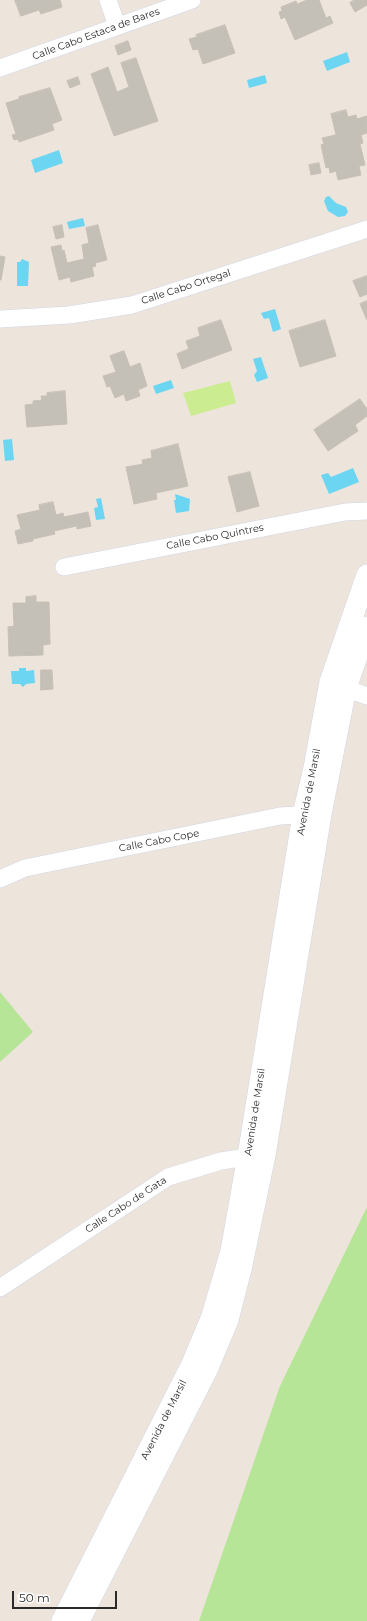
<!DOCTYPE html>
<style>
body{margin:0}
#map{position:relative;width:367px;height:1621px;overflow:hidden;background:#ede4dc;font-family:Montserrat,sans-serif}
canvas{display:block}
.scale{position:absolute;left:12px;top:1591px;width:105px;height:18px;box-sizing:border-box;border:2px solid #2a2a2a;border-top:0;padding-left:5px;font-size:12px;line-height:14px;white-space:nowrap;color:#2a2a2a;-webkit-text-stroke:3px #fff;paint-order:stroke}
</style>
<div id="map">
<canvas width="367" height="1621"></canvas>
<div class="scale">50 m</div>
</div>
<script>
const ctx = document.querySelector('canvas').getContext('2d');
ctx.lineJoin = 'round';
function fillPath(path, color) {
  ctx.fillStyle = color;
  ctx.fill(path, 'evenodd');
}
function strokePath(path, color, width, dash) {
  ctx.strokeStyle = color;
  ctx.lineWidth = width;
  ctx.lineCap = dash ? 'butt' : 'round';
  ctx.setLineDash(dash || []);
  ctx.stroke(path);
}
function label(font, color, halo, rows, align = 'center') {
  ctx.font = font + ' Montserrat,sans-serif';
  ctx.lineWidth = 3;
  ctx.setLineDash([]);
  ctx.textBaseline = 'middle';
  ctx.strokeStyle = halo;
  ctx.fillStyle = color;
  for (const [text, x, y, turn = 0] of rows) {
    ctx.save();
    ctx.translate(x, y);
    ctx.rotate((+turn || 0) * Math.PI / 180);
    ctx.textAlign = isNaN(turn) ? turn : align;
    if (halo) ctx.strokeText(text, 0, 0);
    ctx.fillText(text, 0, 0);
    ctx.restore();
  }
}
fillPath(new Path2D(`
 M0 992 33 1032 0 1062Z
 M367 1207V1621H199L280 1386Z`), '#b6e597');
fillPath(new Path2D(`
 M230 381 236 403 191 416 183 393Z`), '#ccec92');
fillPath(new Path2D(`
 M347 52 350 62 327 71 323 61Z
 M265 75 267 83 249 88 247 80Z
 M59 150 63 163 35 173 31 160Z
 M329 196 336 203 346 207 348 212 345 216 338 217 328 211 324 201 326 197Z
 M83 218 85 226 69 229 67 222Z
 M22 259 29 262 28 286H17V262H20Z
 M275 309 281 329 273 332 269 318 264 319 261 313Z
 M261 357 268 378 257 382 254 375 257 371 253 359Z
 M171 380 174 388 156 394 153 386Z
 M12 439 14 460 5 461 3 440Z
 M353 468 359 482 329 494 321 475 328 473 331 477Z
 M175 494 190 499 189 511 176 513 174 500H176Z
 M101 498 105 519 96 520 94 508 98 507 96 499Z
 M19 668H26V671L34 670 35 683 26 684 23 687 20 684H12L11 671H19Z`), '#6cd6f2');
const building = new Path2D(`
 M15 0H60L62 7 41 14 39 10 21 16Z
 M307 0H319L326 18 330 16 333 23 295 40 285 17 281 19 279 12 282 11 281 7 296 1 297 4Z
 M354 0H367V5L355 12 350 3Z
 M225 25 235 53 203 64 198 49 193 50 189 39 197 37 196 35Z
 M128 41 131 50 118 55 115 46Z
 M136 58 158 121 114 136 91 74 108 67 117 92 129 87 121 63Z
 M78 77 80 84 70 88 67 81Z
 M50 88 62 120 52 124 54 130 19 142 18 139 14 140 12 135 16 134 6 103 19 99V97Z
 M346 110 348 117 356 115 357 119 367 116V133L361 135 363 143 360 144 365 165 359 166 361 175 338 180 336 171 330 173 329 167 326 168 321 145 324 144 322 138 336 135 331 114Z
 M319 163 321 173 311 175 309 165Z
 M62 225 64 237 56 239 53 227Z
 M98 225 107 260 95 263 96 266 92 267 94 276 71 282 70 277 59 280 51 247 61 245 62 251 64 250 67 263 84 259 82 245 89 243 86 228Z
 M0 256 5 257 1 280H0Z
 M367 276V294L360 297 353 281Z
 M367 301V320L360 304Z
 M221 320 232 350 194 364 186 341 200 336 198 328Z
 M325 320 336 356 300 367 289 331Z
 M189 349 194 364 182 369 177 354Z
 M124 351 130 367 140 363 147 386 138 390 140 396 126 401 124 394 115 398 110 386 107 387 103 376 116 372 110 356Z
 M65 391 67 424 27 427 25 405 33 404V401L42 400 41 396H47V393Z
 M360 399 367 409V416L355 425 358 431 328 451 314 430Z
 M178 444 188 486 156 493 157 499 134 504 126 467 143 464 142 460 152 458 151 451Z
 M250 472 259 506 237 512 228 477Z
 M53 502 56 515 63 513 64 517 88 512 91 526 77 529V526L54 531 55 534 33 539V541L18 544 15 531 21 529 17 515 40 510 39 505Z
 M36 596V602H49L50 644 43 645V655L9 656 8 627 14 626 13 603H26V597Z
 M41 670H52L53 689 41 690Z`);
fillPath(building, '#c4bfb7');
strokePath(building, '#c8c0b5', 1);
const minor = new Path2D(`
 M108 0 117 26
 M0 68 192 0
 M0 319 69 315 132 305 367 229
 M64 567 345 512 367 511
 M334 684 367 696
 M0 879 25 868 280 816 314 814
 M0 1288 168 1177 221 1161 260 1155`);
const tertiary = new Path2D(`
 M62 1621 192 1364 212 1316 231 1251 248 1156 303 815 314 768 330 682 367 575
 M79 1621 207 1370 228 1320 241 1269 265 1155 321 814 346 688 367 627`);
strokePath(minor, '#d1d6e4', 18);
strokePath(tertiary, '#d1d6e4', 22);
strokePath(minor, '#fff', 17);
strokePath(tertiary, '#fff', 21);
label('10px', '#2a2a2a', '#fff', [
 ["Calle Cabo Estaca de Bares",96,34,-20],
 ["Calle Cabo Ortegal",186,287,-18],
 ["Calle Cabo Quintres",215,537,-11],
 ["Avenida de Marsil",309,792,-79],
 ["Calle Cabo Cope",159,841,-11],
 ["Avenida de Marsil",255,1112,-81],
 ["Calle Cabo de Gata",126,1205,-33],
 ["Avenida de Marsil",164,1420,-63]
]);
</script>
